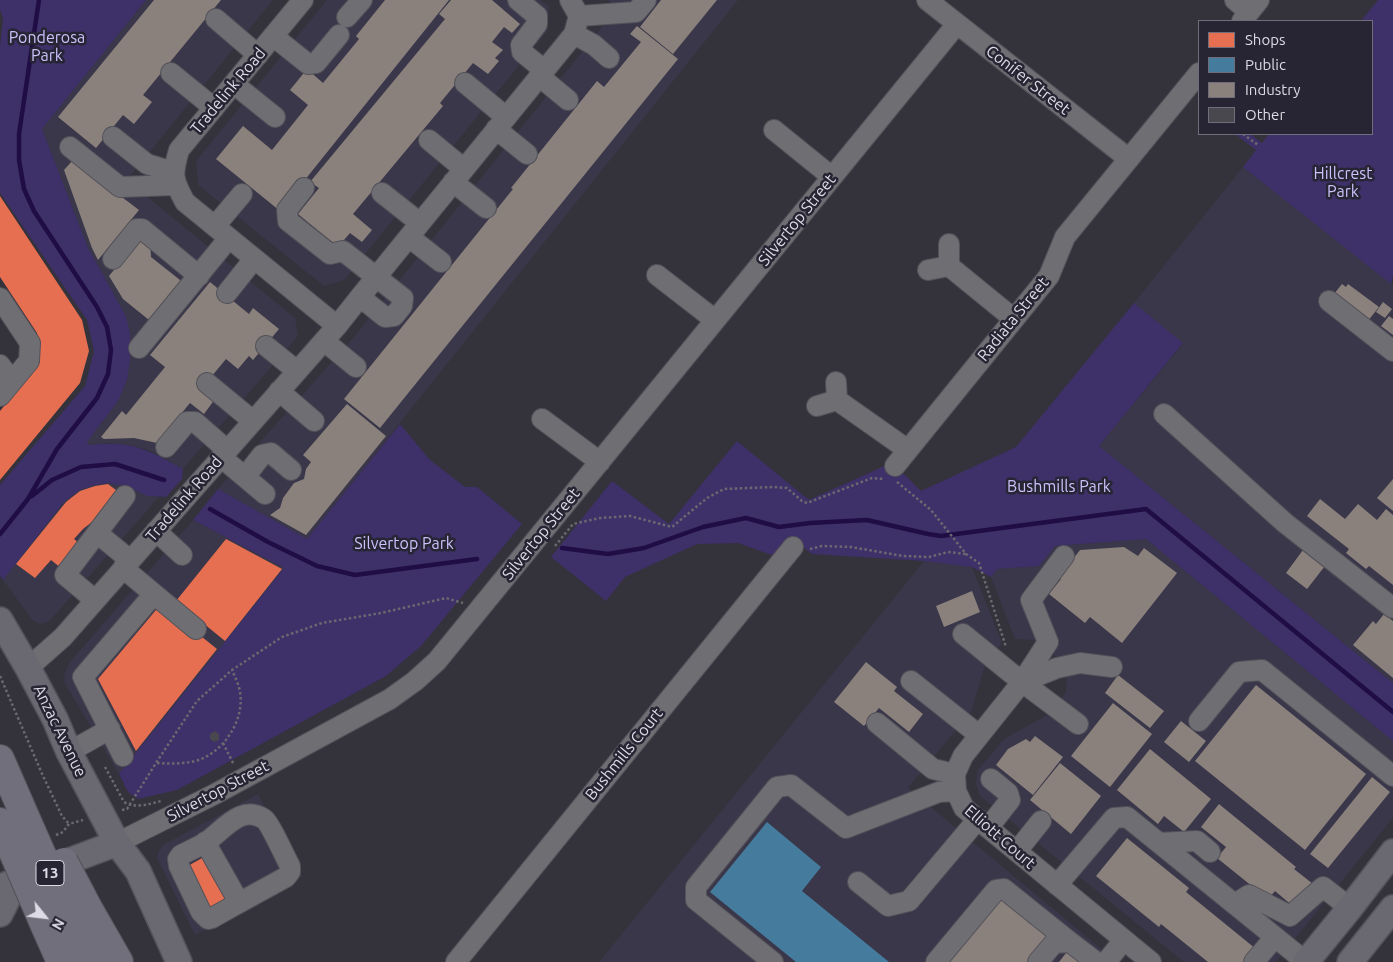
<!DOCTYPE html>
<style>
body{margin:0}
#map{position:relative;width:1393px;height:962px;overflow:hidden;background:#34323a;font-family:Ubuntu,sans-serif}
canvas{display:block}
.legend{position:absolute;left:1198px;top:20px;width:175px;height:115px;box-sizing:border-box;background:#272533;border:1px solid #706e7b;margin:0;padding:6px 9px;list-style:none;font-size:15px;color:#dddce6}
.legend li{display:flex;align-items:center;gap:10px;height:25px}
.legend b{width:25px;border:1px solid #706e7b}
.north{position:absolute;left:20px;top:892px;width:50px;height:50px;-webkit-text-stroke:4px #272533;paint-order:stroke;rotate:119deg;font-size:14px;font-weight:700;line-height:20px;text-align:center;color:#dddce6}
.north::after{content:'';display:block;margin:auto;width:18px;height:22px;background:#dddce6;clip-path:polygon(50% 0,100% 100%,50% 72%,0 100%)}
</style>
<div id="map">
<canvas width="1393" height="962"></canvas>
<ul class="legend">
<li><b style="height:14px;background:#e76f51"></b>Shops</li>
<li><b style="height:14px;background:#457b9d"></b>Public</li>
<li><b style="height:14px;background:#8a817c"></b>Industry</li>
<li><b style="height:14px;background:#49484e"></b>Other</li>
</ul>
<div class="north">N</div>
</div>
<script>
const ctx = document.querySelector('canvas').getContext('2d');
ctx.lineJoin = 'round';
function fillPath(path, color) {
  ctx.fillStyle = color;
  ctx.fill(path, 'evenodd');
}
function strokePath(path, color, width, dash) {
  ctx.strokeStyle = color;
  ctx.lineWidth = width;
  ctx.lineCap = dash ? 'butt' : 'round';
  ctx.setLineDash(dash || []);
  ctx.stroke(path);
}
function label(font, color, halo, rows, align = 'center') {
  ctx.font = font + ' Ubuntu,sans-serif';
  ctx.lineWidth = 5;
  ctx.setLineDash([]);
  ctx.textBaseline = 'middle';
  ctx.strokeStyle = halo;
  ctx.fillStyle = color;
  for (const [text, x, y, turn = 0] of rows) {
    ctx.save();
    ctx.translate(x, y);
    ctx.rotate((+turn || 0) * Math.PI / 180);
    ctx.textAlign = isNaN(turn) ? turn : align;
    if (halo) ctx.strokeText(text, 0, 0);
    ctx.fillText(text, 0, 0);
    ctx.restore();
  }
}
fillPath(new Path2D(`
 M146 0H273L127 180 295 318 298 336 183 469 149 450 134 446 109 443 89 445 87 442 118 401 127 380 130 360 126 316 88 248 42 129Z
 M327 0H541L549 6 547 31 344 280 324 286 198 185 196 161Z
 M608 0H738L307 539 218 489 354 337 617 8Z
 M1243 167 1393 285V683L1099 446 1183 344 1134 303Z
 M109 483 128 487 147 496 159 497 54 616 48 622 40 624 33 621 3 580 64 502 80 490 95 485Z
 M193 520 284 568 119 774 64 682 65 673 69 663Z
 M1146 539 1393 741V818L1276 962H1184L980 796 976 784 977 771 1004 739 1049 714 1066 692 1067 672 1058 658 1034 640 1015 639 991 577 997 569 1039 566 1055 546Z
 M924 561 972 567 1002 643 985 665 971 712 908 788 1117 962H599Z
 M258 794 302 876 195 935 157 858 158 852 163 845Z`), '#3a374a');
fillPath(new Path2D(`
 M0 0H146L42 129 88 248 126 316 130 334V360L127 380 118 401 87 442 89 445C132 440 147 449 183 469L182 479 166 497 147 496 128 487 109 483 95 485 80 490 64 502 3 580 0 576V485L85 386 94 351 87 320 0 193V47L3 18 0 10Z
 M1378 0H1393V276L1391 284 1243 167 1256 150 1235 134H1250L1262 143 1269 134H1372V21H1361Z
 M1134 303 1183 343 1099 446 1393 683V741L1146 539 1055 546 1039 566 997 569 991 577 972 567 924 561 812 554 789 536 772 555 738 543 697 544 625 577 606 601 551 557 612 481 669 524 737 441 809 500 889 464 906 476 921 491 1016 447Z
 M400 424 429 459 465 487H477L522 524 421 646 386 676 177 790 138 799 128 792 119 774 284 568 193 520 218 489 307 539Z`), '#3e3169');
fillPath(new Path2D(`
 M0 196 82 320 89 351 80 383 0 480V411L40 362 37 333 0 277Z
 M108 484 120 493 106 511 83 529 74 539 85 548 66 572 51 560 35 578 16 564 66 502 80 491 95 486Z
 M226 539 282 569 225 641 176 601Z
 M161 604 217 649 136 751 98 679Z
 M204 857 228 901 210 911 186 867Z`), '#e76f51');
fillPath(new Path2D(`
 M767 822 821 867 802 891 889 962H796L710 892Z`), '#457b9d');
fillPath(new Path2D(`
 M154 0H221L143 95 152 102 134 124 123 115 96 148 58 117Z
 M385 0H449L280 211 216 159 243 126 272 150 308 105 290 90 307 69 323 83 359 39 356 36Z
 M451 0H492L520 24 512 33 504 27 492 42 503 50 495 58 499 61 488 74 473 63 440 103 443 106 353 214 372 230 362 242 350 233 338 247 298 214 319 188 310 182 445 19 439 14Z
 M661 0H717L673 54 640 27Z
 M637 26 678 59 380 428 344 399 513 189 511 188 597 81 604 87 641 42 630 34Z
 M73 160 139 210 98 260 92 248 64 170Z
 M143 234 150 240 151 257 180 280 181 291 154 324 123 299 109 276Z
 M210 282 249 314 253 308 279 329 253 360 249 356 238 369 226 359 202 388 215 399 204 414 190 403 157 443 134 438 104 439 101 437 122 411 126 415 165 367 150 355Z
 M1342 284 1346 287 1348 284 1379 307 1367 322 1334 294Z
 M1383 302 1392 309 1385 318 1376 312Z
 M1389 316 1393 319V335L1381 326Z
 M347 404 386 436 306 535 270 515 280 508 283 498 294 483 304 479 306 469 311 462 303 455Z
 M1393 479V511L1377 498Z
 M1320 499 1345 519 1358 504 1377 520 1386 509 1393 515V585L1369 566 1366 569 1346 553 1349 549 1307 516Z
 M1124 547 1138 556 1144 548 1177 573 1122 643 1090 617 1085 623 1049 594 1061 579 1059 577 1080 550Z
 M1303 550 1325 566 1307 589 1286 573Z
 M972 591 980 612 944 627 936 606Z
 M1384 614 1393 621V678L1353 645 1373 621 1376 624Z
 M866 662 897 687 894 691 923 714 909 732 879 708 864 726 834 702Z
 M1118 675 1164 711 1150 728 1105 693Z
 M1256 685 1366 774 1305 850 1195 761Z
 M1113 703 1152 734 1110 787 1071 756Z
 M1181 721 1206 741 1189 762 1164 742Z
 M1035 736 1063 757 1033 795 996 765 1008 749 1026 739 1030 742Z
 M1150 749 1211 799 1184 832 1164 816 1158 824 1117 790Z
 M1060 763 1101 796 1071 834 1030 800Z
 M1372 777 1390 792 1328 868 1310 854Z
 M1219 804 1296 867 1294 869 1313 884 1294 907 1275 891 1268 899 1217 858 1226 847 1201 827Z
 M1127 838 1189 888 1186 892 1256 949 1246 962H1208L1161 924 1159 927 1096 876Z
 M1003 895 1051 934 1028 962H949Z
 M1070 948 1088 962H1059Z`), '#8a817c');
strokePath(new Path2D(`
 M32 496 52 480 81 467 115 464 164 480
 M210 509 268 542 317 566 355 575 477 559
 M0 534 28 499 57 449 97 398 108 374 111 350 107 327 97 307 34 211 24 189 19 160V134L39 0
 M562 548 608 554 644 548 703 527 746 518 779 527 810 523 867 520 928 534 941 536 1146 509 1393 712`), '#200d45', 4.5);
fillPath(new Path2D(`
 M215 731 219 734V740L214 742 210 739V734Z`), '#49484e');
const minor = new Path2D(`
 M303 0 179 150C172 175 172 178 185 202L337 326
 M518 0 537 16V24L521 45 522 52 544 70
 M927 0 1129 159
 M1235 0 1249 12
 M579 16 636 12 646 0
 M347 17 362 0
 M216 19 258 55
 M1242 21 1259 0
 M574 34 594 45 609 58
 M273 36 308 64 316 63 339 35
 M171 73 214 108
 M539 76 568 100
 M465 83 506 117
 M234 84 275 117
 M496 129 527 154
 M774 130 832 177
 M113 137 147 164 173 172
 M429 140 464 169
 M70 147 120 187 176 185
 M453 182 486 208
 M304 188 287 210 288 221 330 254 343 251 403 298 402 306 394 316 385 317 360 297
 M382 193 420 223
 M215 226 242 194
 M409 237 441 262
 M113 259 137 229H142L199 276
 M949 266 1014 319
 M928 270 949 266V244
 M657 275 715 320
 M227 293 254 259
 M0 298 30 343 29 361 0 396
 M1329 301 1393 351
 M324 341 356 367
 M266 346 297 371
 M139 348 229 238
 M0 365 12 381
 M207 383 253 421
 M279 391 314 421
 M837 400 908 450
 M817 406 837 400 836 382
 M1164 414 1285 523 1393 608
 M542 419 600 462
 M166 447 187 422H195L227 450
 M221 457 265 494
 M895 466 1049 276 1065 237 1199 73
 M245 477 262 455 271 453 291 470
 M156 531 182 555
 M97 533 130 560
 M1064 556 1031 600 1048 642 1022 682 963 756 955 774 956 791 964 808 1151 962
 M123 568 196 629
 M95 600 65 575 125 496
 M963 634 1022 682 1078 724
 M28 668 63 637 337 326 360 297 574 34 579 16 570 0
 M911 681 979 735
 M1022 682 1057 668 1080 663 1112 667
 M1199 721 1239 672 1262 670 1393 776
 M877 723 933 769 955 774
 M69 752 110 729
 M123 756 83 677 154 594
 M988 828 1010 800 1008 793 991 779
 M205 842 236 897 235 905 212 918 208 919 201 912 179 866 178 859 181 855C189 851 197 847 205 843 222 832 241 803 264 819 270 823 285 857 290 866V872L286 877 235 905
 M117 843 215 794 390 699 415 681 437 661 957 24
 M1159 843 1197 841 1210 852
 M1017 851 1041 821
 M858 882 888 906 909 901 978 819
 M1057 885 1114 818 1127 817 1306 962
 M1235 904 1249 895 1290 916 1323 887 1350 908
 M456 962 793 547
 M773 962 696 900V887L777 787 791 785 846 828 939 792 956 791
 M936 962 996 890 1004 889 1070 942
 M1038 962 1054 943 1070 942 1096 962
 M1106 962 1124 940
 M1254 962 1275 937`);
const major = new Path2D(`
 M0 620 28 668 55 719 69 752 117 843 138 871 179 962
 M0 887 117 843
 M0 914 17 880
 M1306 962 1350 908 1393 852
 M1350 962 1393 908`);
const highway = new Path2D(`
 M0 759 31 830
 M0 822 7 838
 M88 908 119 962
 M69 916 90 962
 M45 926 61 962`);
strokePath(minor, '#535159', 22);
strokePath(major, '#535159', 28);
strokePath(highway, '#535159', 30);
strokePath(new Path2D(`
 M1243 134 1258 145
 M897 482 931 510 966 554 979 563 1006 647
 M555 546 573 524 600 518 630 516 672 527 707 498 724 489 774 487 787 488 802 501 807 503 872 478 884 479
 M810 549 822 546 851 547 903 556 929 557 948 552 966 554
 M0 676 43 776 62 816 69 824
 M223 743 234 765
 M157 763C170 764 182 764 195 761 223 754 245 720 240 692 239 685 235 677 232 670
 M105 767 124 802C135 809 149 804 161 801
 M122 810 127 809 156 763 197 701 232 670 282 637 322 623 381 613 446 598 463 603
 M56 835 63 832 69 824 83 820`), '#6a6970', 2.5, [2.5, 2.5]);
strokePath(minor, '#6e6e73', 20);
strokePath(major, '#6a6871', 25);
strokePath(highway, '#716f7b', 28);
const highwayBridge = new Path2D(`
 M31 830 69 916
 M7 838 45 926
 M64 862 88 908`);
strokePath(highwayBridge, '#535159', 30, []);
strokePath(highwayBridge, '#716f7b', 28);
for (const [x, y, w] of [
 [50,873,28]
]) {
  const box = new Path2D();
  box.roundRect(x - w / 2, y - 12.5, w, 25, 4);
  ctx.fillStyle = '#272533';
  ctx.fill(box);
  strokePath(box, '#dddce6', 1);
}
label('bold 15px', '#dddce6', null, [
 ["13",50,873]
]);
label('16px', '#cbc2fc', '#272533', [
 ["Ponderosa",47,38],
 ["Park",47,56],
 ["Hillcrest",1343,174],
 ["Park",1343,192],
 ["Bushmills Park",1059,487],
 ["Silvertop Park",404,544]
]);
label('16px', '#dddce6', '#272533', [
 ["Conifer Street",1028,80,38],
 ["Tradelink Road",228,91,-50],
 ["Silvertop Street",797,220,-51],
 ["Radiata Street",1013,319,-51],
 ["Tradelink Road",184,499,-49],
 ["Silvertop Street",541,534,-51],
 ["Anzac Avenue",60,731,64],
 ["Bushmills Court",624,754,-51],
 ["Silvertop Street",218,791,-28],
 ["Elliott Court",1000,837,41]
]);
</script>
